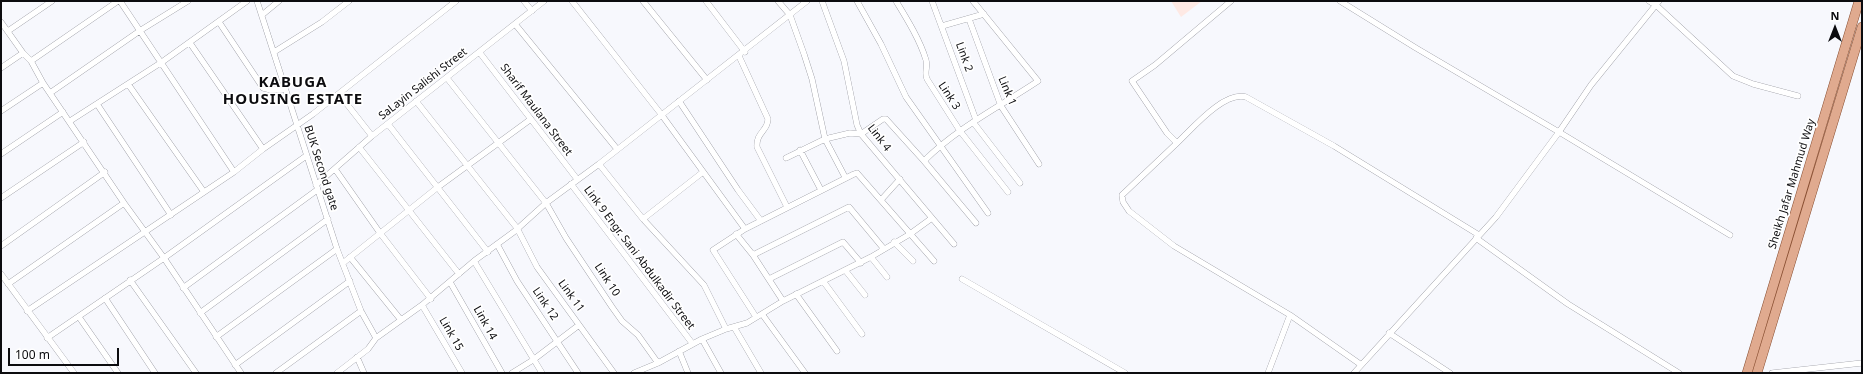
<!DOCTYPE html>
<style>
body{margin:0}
#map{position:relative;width:1863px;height:374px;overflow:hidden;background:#f7f8fd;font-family:"Noto Sans",sans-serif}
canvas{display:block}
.frame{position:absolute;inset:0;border:2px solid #0c0c0f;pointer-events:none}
.north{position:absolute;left:1815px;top:8px;width:40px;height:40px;-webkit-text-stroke:3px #fff;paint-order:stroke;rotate:0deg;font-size:11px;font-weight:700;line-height:16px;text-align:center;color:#0c0c0f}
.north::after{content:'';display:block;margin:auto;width:14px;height:18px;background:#0c0c0f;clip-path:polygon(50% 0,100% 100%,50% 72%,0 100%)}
.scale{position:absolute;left:8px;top:348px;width:111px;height:18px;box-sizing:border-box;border:2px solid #0c0c0f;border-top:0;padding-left:5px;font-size:12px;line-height:14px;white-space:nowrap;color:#0c0c0f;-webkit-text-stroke:3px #fff;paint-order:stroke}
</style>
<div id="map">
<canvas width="1863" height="374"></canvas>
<div class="frame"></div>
<div class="north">N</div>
<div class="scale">100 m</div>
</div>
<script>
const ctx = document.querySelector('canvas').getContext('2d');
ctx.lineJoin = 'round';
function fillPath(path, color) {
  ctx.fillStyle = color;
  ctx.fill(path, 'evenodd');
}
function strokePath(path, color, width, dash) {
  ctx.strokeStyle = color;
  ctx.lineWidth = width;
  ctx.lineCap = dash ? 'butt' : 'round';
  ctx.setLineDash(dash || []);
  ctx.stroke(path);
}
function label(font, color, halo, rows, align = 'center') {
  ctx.font = font + ' "Noto Sans",sans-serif';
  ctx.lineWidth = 3.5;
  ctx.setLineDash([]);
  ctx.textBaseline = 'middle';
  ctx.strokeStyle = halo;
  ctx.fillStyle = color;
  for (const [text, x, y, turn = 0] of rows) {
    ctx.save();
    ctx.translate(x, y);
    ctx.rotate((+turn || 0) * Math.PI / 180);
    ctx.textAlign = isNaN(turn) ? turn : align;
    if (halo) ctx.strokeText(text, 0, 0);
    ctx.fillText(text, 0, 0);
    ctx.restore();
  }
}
fillPath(new Path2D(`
 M1171 1H1202L1181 17Z`), '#fee9e4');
const minor = new Path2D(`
 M120 1 234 172
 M257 1 337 249 361 311 376 338
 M524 1 532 11
 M572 1 661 114 745 229
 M643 1 707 80
 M706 1 745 52
 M778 1 790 15 804 54 812 79 825 139 845 177
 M822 1 844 61 857 125 861 134 954 244
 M857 1 881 44 906 97 988 213
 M896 1C907 19 920 40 926 60 928 67 924 73 927 79L960 131 1008 192
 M932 1 976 120
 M1231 1 1155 65 1132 81 1167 133 1177 143C1193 128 1224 91 1246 97L1334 146 1479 235
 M1340 1 1416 48 1559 132 1730 235
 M1649 1 1657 6 1733 76 1753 84 1798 96
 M262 15 279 1
 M969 19 1001 106 1039 164
 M1 22 23 53 31 61 43 83 124 203 164 258 241 373
 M219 22 263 88 271 90 285 89
 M515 24 617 149
 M942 26 984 14
 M8 31 52 1
 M190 43 263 149
 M274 52 322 22 349 1
 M480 53 577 179
 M739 56 768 119C768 131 756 132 757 147L787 207
 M31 61 118 1
 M1 68 23 53
 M447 78 546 203 566 238 612 307 622 321 638 335 658 363
 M128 84 204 192
 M50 93 141 30 188 1
 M339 94 372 136
 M416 101 517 228 537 267 614 373
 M679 101 738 190 761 221
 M97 104 171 215
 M1 111 43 83
 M70 121 162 62 247 1
 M973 122 1020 183
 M388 124 488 252
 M1177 143 1122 195 1123 202 1129 211 1174 246 1290 315 1360 364
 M359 147 459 274
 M800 150 821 190
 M1 154 63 112
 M786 158 825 139 850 133 861 134 883 119H886L924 161 976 223
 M924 161C957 128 999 107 1038 81L973 1
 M599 164 643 219 704 285 726 329
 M335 169 380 233 431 299
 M571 184 692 343
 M316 185 372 136 544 1
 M1 198 84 142
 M881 200 900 179
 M643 219 703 172
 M736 234 753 255 783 301
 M1476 238 1568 304 1679 373
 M894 242 913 261
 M497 244 517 281 578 373
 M1 246 105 172
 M753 255 849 207 884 249
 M350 257 401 320
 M871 257 887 277
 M474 261 542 373
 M343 263 438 187 531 119
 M845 270 865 295
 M1 274 74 373
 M769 279 843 242 861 263
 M962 279 1125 373
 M130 280 196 373
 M823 281 862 334
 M450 282 502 373
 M8 284 124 203
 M183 288 317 190
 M796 294 837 351
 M105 298 155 373
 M422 305 462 373
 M27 311 234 172 263 149 313 114 456 1
 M200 313 328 219
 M762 314 805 373
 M79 317 118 373
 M756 317 713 250 745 229 854 174 857 173 934 261
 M734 327 761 373
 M1389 333 1450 373
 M216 337 337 249
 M47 338 164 258 306 156
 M702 339 721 373
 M679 351 688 373
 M357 357 364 373
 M235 365 350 281
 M276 373 361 311
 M337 373 368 349 376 338 422 305 474 261 515 231 546 203 599 164 807 1
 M512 373 533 360 579 325
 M634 373 658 363 702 339 726 329 747 323 783 301 871 257 910 234 932 218
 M1268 373 1290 315
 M1354 373 1496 217 1559 132 1591 85 1659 1
 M1772 373 1862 363`);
const primary = new Path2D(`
 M1747 373 1859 1
 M1757 373 1862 27`);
strokePath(minor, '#868790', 6);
strokePath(primary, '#884e31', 10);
strokePath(minor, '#fff', 5.5);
strokePath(primary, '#e0aa8f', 9);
label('11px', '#0c0c0f', '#fff', [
 ["Link 2",964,57,70],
 ["SaLayin Salishi Street",423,84,-38],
 ["Link 1",1007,91,67],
 ["Link 3",949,96,57],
 ["Sharif Maulana Street",536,110,53],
 ["Link 4",879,138,52],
 ["BUK Second gate",321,168,72],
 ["Sheikh Jafar Mahmud Way",1792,184,-73],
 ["Link 9 Engr. Sani Abdulkadir Street",639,258,53],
 ["Link 10",607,280,57],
 ["Link 11",571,296,54],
 ["Link 12",545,304,56],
 ["Link 14",485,323,61],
 ["Link 15",451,334,60]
]);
ctx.letterSpacing = '1px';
label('bold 15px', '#0c0c0f', '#fff', [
 ["KABUGA",293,83],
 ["HOUSING ESTATE",293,100]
]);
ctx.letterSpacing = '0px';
</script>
